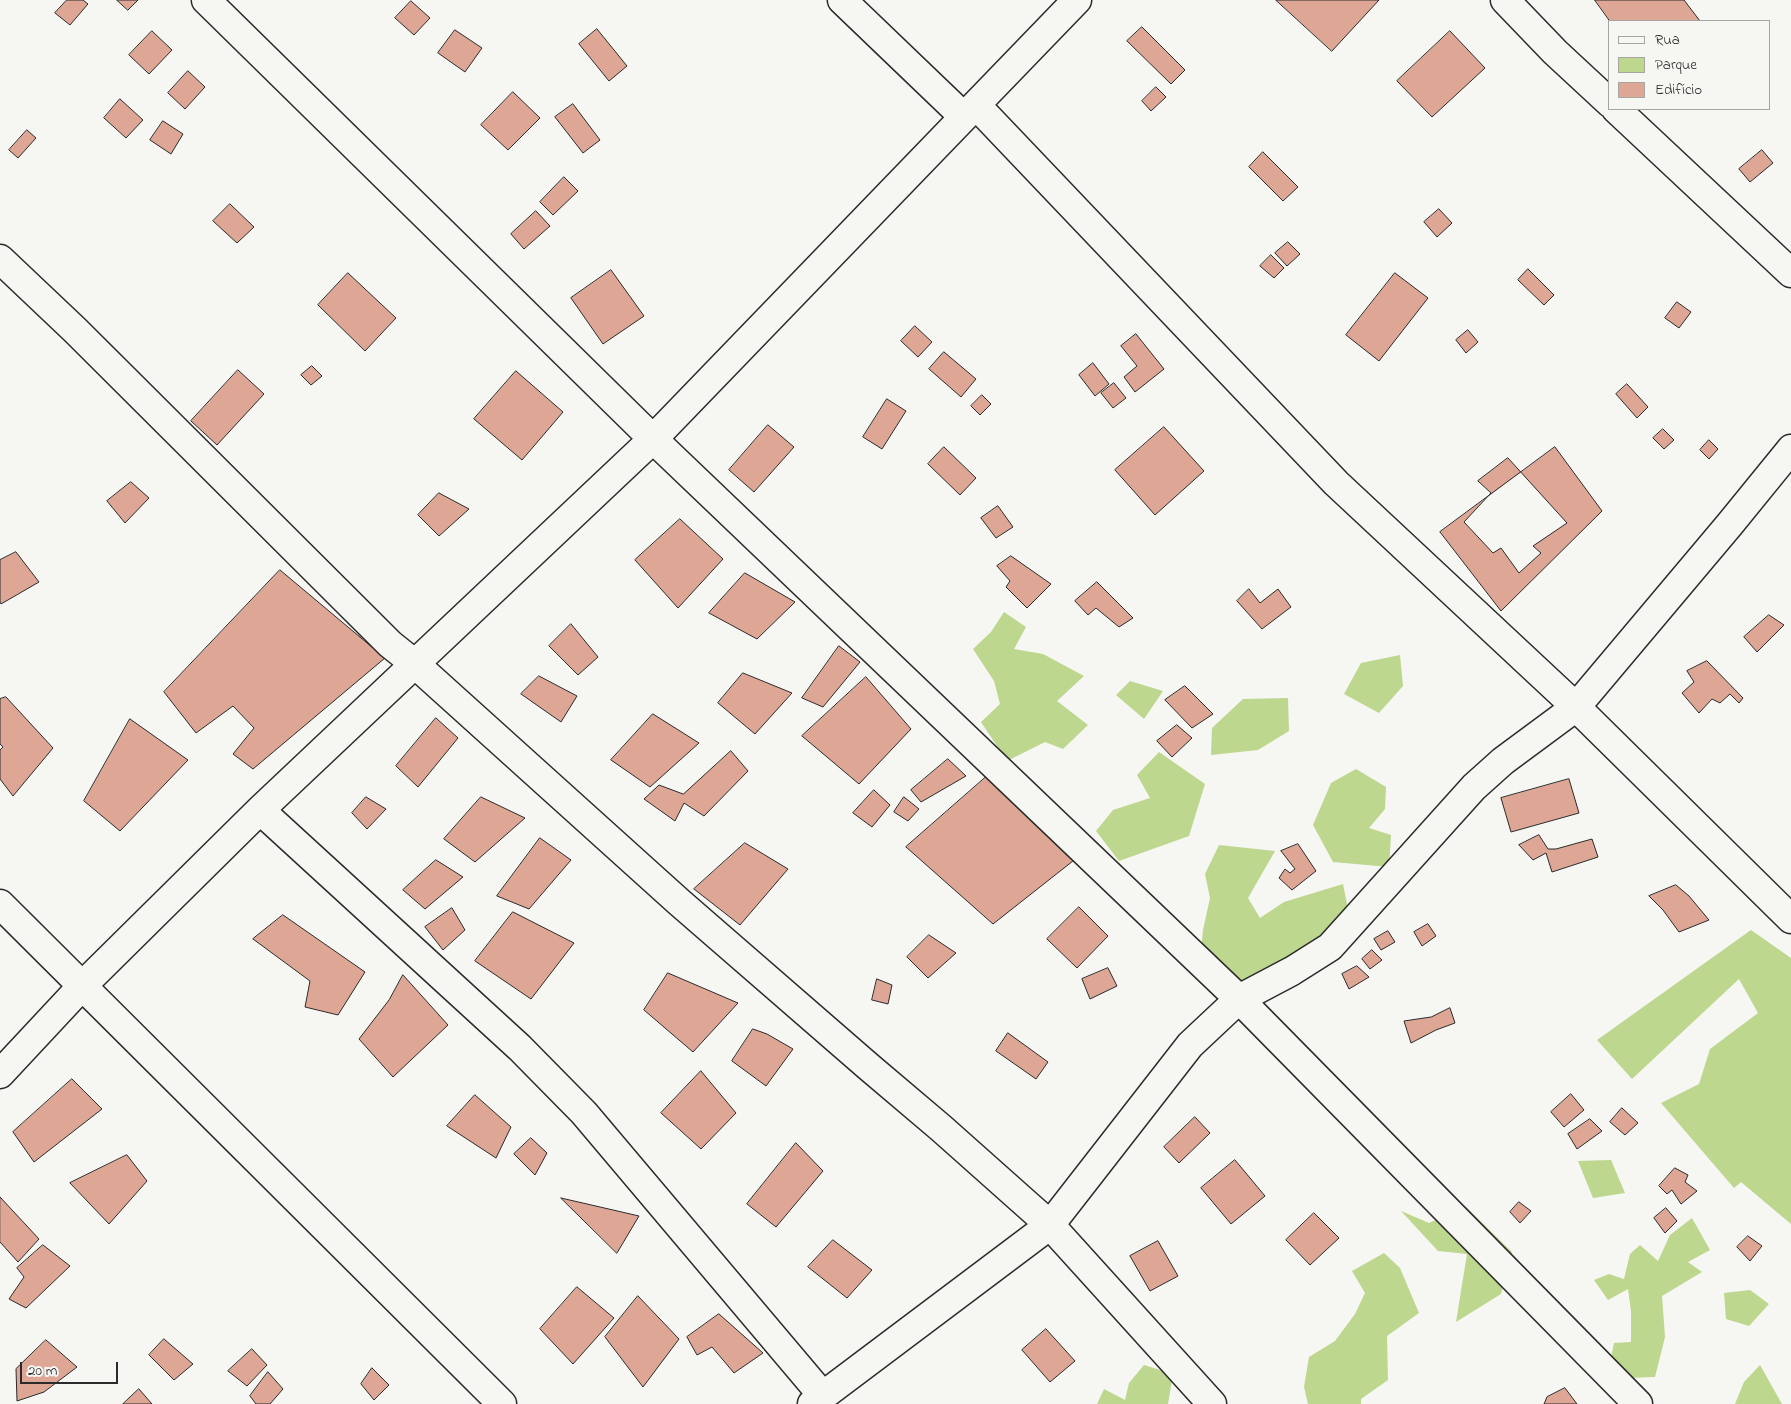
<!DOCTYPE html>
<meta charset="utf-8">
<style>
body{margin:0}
#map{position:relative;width:1791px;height:1404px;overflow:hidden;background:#f6f6f2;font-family:"Indie Flower",sans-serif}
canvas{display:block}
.legend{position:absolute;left:1608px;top:20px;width:162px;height:90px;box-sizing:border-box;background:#f6f6f2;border:1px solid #a5a5a2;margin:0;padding:6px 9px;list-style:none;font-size:15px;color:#2b2b2b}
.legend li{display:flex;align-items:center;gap:10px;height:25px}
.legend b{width:25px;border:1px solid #a5a5a2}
.scale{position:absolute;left:20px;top:1362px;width:98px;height:22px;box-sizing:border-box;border:2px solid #2b2b2b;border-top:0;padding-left:6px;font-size:15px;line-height:18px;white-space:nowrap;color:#2b2b2b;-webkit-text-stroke:4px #f6f6f2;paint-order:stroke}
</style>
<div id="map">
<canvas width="1791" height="1404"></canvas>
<ul class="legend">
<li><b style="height:6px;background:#f6f6f2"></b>Rua</li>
<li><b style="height:14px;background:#bdd78e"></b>Parque</li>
<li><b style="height:14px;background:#dda695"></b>Edifício</li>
</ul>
<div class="scale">20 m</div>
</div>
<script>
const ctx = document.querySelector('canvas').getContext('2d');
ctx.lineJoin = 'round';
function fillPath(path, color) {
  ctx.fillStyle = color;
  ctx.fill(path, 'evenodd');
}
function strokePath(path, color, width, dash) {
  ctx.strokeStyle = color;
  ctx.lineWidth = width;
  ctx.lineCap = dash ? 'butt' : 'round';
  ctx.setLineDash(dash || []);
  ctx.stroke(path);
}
fillPath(new Path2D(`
 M1004 612 1026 627 1014 649 1043 654 1084 676 1057 701 1088 725 1063 749 1045 742 1007 761 981 722 1000 704 994 681 973 649 991 632Z
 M1400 655 1403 686 1379 713 1344 694 1361 663Z
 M1130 681 1163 691 1144 719 1116 695Z
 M1288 698 1289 731 1258 750 1211 755 1212 728 1243 699Z
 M1159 752 1205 784 1189 836 1119 861 1096 831 1113 810 1150 798 1137 775Z
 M1356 769 1386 787 1385 809 1369 828 1391 835 1389 867 1333 862 1313 825 1331 783Z
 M1219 845 1275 851 1248 898 1260 918 1284 902 1343 884 1350 919 1298 957 1239 984 1201 953 1203 930 1210 898 1205 874Z
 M1751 930 1791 958V1224L1741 1182 1734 1188 1661 1103 1699 1084 1710 1049 1758 1013 1739 979 1632 1079 1597 1040Z
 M1611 1160 1625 1193 1593 1198 1578 1161Z
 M1465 1206 1512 1252 1501 1294 1456 1322 1467 1254 1438 1251 1401 1211 1429 1223Z
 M1692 1218 1710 1250 1688 1262 1702 1272 1662 1296 1665 1337 1655 1377 1627 1378 1610 1363 1614 1343 1631 1342V1311L1628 1289 1608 1300 1594 1280 1609 1274 1624 1279 1630 1254 1640 1245 1658 1261 1670 1235Z
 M1384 1253 1400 1268 1419 1313 1387 1336 1388 1380 1361 1399V1404H1308L1304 1387 1309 1357 1335 1341 1355 1314 1365 1293 1352 1271Z
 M1750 1290 1769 1304 1749 1326 1726 1319 1724 1293Z
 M1144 1365 1173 1374 1168 1404H1097L1104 1389 1125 1400 1129 1383Z
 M1760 1365 1782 1404H1735L1744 1382Z`), '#bdd78e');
const building = new Path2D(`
 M67 0H83L88 4 70 25 55 13Z
 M117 0H138L128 10Z
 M1276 0H1379L1332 51Z
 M1595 0H1684L1700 21H1610Z
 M411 1 430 18 414 35 395 18Z
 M1142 27 1185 70 1171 84 1127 41Z
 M597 29 627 66 609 81 579 44Z
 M455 30 482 48 465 72 438 53Z
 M152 31 172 50 149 74 129 55Z
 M1450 31 1485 68 1432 117 1397 81Z
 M188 71 205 87 185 109 168 93Z
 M1156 87 1166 97 1151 111 1142 101Z
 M513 92 540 118 508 150 481 125Z
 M120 99 143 120 126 138 104 118Z
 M573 104 600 140 583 153 555 117Z
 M163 121 183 134 171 154 150 140Z
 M27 130 36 138 18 158 9 150Z
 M1762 150 1773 163 1750 182 1739 169Z
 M1263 152 1298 187 1283 201 1249 167Z
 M564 177 578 191 553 215 540 202Z
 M230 204 254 227 237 243 213 221Z
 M1439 209 1452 223 1437 237 1424 222Z
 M536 211 550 226 524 249 511 234Z
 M1288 242 1300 254 1287 266 1275 253Z
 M1271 255 1284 268 1274 278 1260 266Z
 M1528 269 1554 295 1544 305 1518 280Z
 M611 270 644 316 603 344 571 298Z
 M348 273 396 318 365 351 318 305Z
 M1395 273 1428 298 1379 361 1346 335Z
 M1677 302 1691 312 1679 328 1665 318Z
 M915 326 932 342 918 357 901 341Z
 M1468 330 1478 342 1466 353 1456 340Z
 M1136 334 1164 369 1135 392 1124 377 1137 366 1121 346Z
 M944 352 976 379 961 397 929 369Z
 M1093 363 1109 384 1095 396 1079 375Z
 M312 366 322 376 311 385 301 375Z
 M238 370 264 394 217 445 191 421Z
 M516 371 563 412 522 460 474 419Z
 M1114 383 1126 398 1113 408 1101 393Z
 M1627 384 1648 407 1637 418 1616 394Z
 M982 395 991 404 980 415 971 406Z
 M887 399 906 411 882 449 863 437Z
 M768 425 794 447 754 492 729 470Z
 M1164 427 1204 471 1155 515 1115 470Z
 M1663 429 1674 440 1664 449 1653 438Z
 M1709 440 1718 449 1709 459 1700 450Z
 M944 447 976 478 960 495 928 464Z
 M1555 447 1602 511 1501 611 1440 532Z
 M1508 458 1567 523 1533 546 1541 553 1519 573 1501 548 1493 553 1464 522 1491 493 1478 481Z
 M131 482 149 498 125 523 107 501Z
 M439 493 469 509 439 536 418 515Z
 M998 506 1013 527 996 538 981 518Z
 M680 519 723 559 678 608 635 560Z
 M16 552 39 582 1 604 0 602V560Z
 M1011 556 1051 584 1027 608 1006 587 1010 581 997 566Z
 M280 570 385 658 253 769 233 754 254 728 233 706 196 733 164 692Z
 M745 573 795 602 757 639 709 613Z
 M1097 582 1133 618 1119 627 1096 608 1088 615 1075 601Z
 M1249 589 1260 603 1278 589 1291 607 1262 629 1237 601Z
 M1769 615 1784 625 1757 652 1744 637Z
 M571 624 598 657 578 675 549 646Z
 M839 646 860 662 823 707 802 698Z
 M1707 661 1743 698 1739 703 1730 694 1720 703 1712 699 1699 713 1682 693 1694 682 1687 671Z
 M743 673 792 693 755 734 718 703Z
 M539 676 577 696 561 722 521 694Z
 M866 677 911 729 859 784 802 736Z
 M1185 686 1213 714 1192 728 1165 700Z
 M6 697 53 748 13 796 0 779V750L3 747 0 744V699Z
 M653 714 699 743 650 787 611 760Z
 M436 718 458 738 418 787 396 766Z
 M130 719 188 760 120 831 84 801Z
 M1177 725 1192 738 1172 757 1157 741Z
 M731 751 748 771 704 816 684 803 675 821 644 799 659 785 683 794Z
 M948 759 966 776 921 802 911 790Z
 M986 777 1078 857 993 924 906 847Z
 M1569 779 1579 813 1511 832 1501 798Z
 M874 790 890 805 872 827 853 813Z
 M366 797 386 809 367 829 352 813Z
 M481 797 525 818 475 862 444 839Z
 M904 797 919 809 908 821 894 812Z
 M1539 835 1548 849H1556L1592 839 1598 857 1552 872 1546 853 1533 860 1519 845Z
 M540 838 571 860 529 909 497 896Z
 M745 843 788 869 740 925 694 889Z
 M1298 844 1316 871 1292 890 1279 878 1285 869 1290 873 1295 869 1281 851Z
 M436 860 463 877 425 909 403 890Z
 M1676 885 1689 896 1709 920 1679 932 1663 910 1649 896Z
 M1079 907 1108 936 1077 968 1047 939Z
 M452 908 465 930 443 950 425 927Z
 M513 912 574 943 531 999 475 961Z
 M283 915 365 972 338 1015 305 1007 310 981 253 939Z
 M1428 924 1436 936 1422 946 1414 932Z
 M1388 931 1395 942 1381 950 1374 939Z
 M929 935 956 953 928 978 907 957Z
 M1372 950 1382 960 1370 969 1362 959Z
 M1357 966 1369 977 1349 989 1342 974Z
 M1108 968 1117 986 1090 999 1082 979Z
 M668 973 738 1003 693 1052 644 1010Z
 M403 975 448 1025 393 1077 359 1039 389 1000Z
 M877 979 892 985 888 1004 872 1000Z
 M1450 1008 1455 1023 1436 1030 1411 1043 1404 1021 1431 1017Z
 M753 1029 767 1034 793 1049 766 1086 732 1061Z
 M1008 1033 1048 1062 1036 1079 996 1051Z
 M701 1071 736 1113 701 1149 661 1113Z
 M72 1079 102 1109 34 1162 13 1132Z
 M1571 1094 1584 1110 1564 1127 1551 1112Z
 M475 1095 511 1127 496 1158 447 1126Z
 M1622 1108 1638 1123 1625 1135 1610 1122Z
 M1195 1117 1210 1133 1179 1163 1164 1147Z
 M1590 1119 1602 1131 1577 1149 1568 1134Z
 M531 1138 547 1153 535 1175 514 1154Z
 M796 1143 823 1171 776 1227 747 1204Z
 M127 1155 147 1181 109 1224 70 1183Z
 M1235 1160 1265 1196 1231 1224 1201 1188Z
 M1675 1168 1688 1175 1685 1182 1697 1191 1681 1204 1672 1190 1667 1194 1659 1186Z
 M0 1197 39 1239 18 1262 0 1242Z
 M561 1198 639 1216 617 1253Z
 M1519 1202 1531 1211 1520 1223 1510 1212Z
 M1666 1208 1677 1221 1665 1233 1654 1218Z
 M1314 1213 1339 1238 1310 1265 1286 1240Z
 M1748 1236 1762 1246 1750 1261 1737 1247Z
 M833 1240 872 1270 847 1298 808 1267Z
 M1158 1241 1178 1276 1150 1291 1130 1256Z
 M43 1245 70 1266 26 1308 9 1299 24 1277 17 1268Z
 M577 1287 614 1318 573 1364 540 1329Z
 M638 1296 679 1339 643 1387 605 1337Z
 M719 1314 763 1353 734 1373 712 1347 697 1355 687 1337Z
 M1046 1329 1075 1361 1050 1382 1022 1350Z
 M164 1339 193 1364 174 1380 149 1355Z
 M46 1340 77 1367 44 1392 17 1401 16 1369Z
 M252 1349 267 1365 247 1386 228 1371Z
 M372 1368 389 1385 374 1400 361 1384Z
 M268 1372 283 1389 270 1404H256L250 1396Z
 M1565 1388 1577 1404H1544L1547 1397Z
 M139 1389 152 1404H123Z`);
fillPath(building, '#dda695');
strokePath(building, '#2b2b2b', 1);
const minor = new Path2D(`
 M206 0 653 439 1239 999 1638 1404
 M842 0 964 117
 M1505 0 1555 52 1610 103
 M976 105 1336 483 1576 707 1791 919
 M1616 109 1791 273
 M0 259 75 330 390 644 415 664 679 902 869 1067 941 1128 1050 1225 1212 1404
 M260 810 520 1048 584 1113 823 1396
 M0 904 502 1404
 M0 1074 83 985 260 810 653 439 1077 0
 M812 1404 1050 1225 1190 1045 1239 999 1292 971 1330 947 1474 787 1503 761 1576 707 1730 524 1791 449`);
strokePath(minor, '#2b2b2b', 31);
strokePath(minor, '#f6f6f2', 28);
</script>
